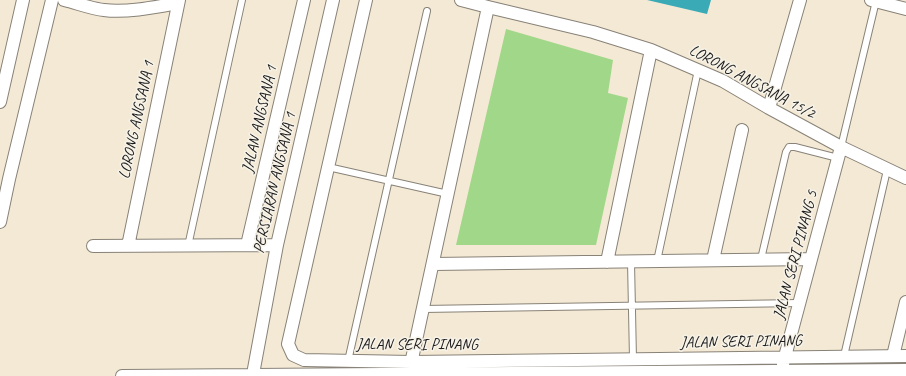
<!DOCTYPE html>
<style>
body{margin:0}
canvas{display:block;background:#f4e9d4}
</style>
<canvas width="906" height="376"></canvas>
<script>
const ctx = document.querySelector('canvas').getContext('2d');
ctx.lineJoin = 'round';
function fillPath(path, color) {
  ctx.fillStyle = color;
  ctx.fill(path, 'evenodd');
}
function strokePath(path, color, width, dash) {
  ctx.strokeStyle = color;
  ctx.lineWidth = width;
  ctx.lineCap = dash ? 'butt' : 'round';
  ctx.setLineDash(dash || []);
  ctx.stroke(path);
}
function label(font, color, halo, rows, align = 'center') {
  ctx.font = font + ' Caveat,sans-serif';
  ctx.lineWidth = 3;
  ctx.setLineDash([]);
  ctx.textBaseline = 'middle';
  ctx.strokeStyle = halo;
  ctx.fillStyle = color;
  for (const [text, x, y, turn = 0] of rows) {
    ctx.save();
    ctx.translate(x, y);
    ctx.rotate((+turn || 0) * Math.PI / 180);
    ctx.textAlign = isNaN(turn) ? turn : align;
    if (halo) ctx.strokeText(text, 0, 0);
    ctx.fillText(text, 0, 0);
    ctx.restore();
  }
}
fillPath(new Path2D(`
 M506 29 613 60 608 93 628 98 596 245H456Z`), '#a1d789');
fillPath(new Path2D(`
 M647 0H711L707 14Z`), '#3aaab7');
const lane = new Path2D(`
 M841 147 876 1
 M328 167 448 194
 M188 246 242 0
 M761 259 786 152 789 147H795L838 158
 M657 261 698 70
 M631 262 633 359
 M423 309 799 303
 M844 356 887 170
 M348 361 427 11`);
const street = new Path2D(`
 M64 0C77 3 92 9 104 10 126 13 156 7 178 3
 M366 0 288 344 293 355 304 360 411 362 906 356
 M461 0 488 7 593 32 651 50 723 81 769 108 841 147 906 178
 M871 0 906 9
 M0 102 23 0
 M769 108 800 0
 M0 222 9 179 52 0
 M247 245 304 0
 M93 246 277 245
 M128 246 179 0
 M713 260 742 130
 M607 262 651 50
 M433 264 811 259
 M893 356 906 302
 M783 364 841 147
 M410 368 488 7
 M253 374 277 245 333 0
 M122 376 906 370`);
strokePath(lane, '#888278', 8);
strokePath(street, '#888278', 14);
strokePath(lane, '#fff', 6);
strokePath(street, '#fff', 12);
label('16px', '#1c1c1c', '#f7f3e8', [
 ["LORONG ANGSANA 15/2",752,82,28],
 ["JALAN ANGSANA 1",260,119,-77],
 ["LORONG ANGSANA 1",137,120,-78],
 ["PERSIARAN ANGSANA 1",275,183,-77],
 ["JALAN SERI PINANG 5",796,255,-75],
 ["JALAN SERI PINANG",741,342,-1],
 ["JALAN SERI PINANG",417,345]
]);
</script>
